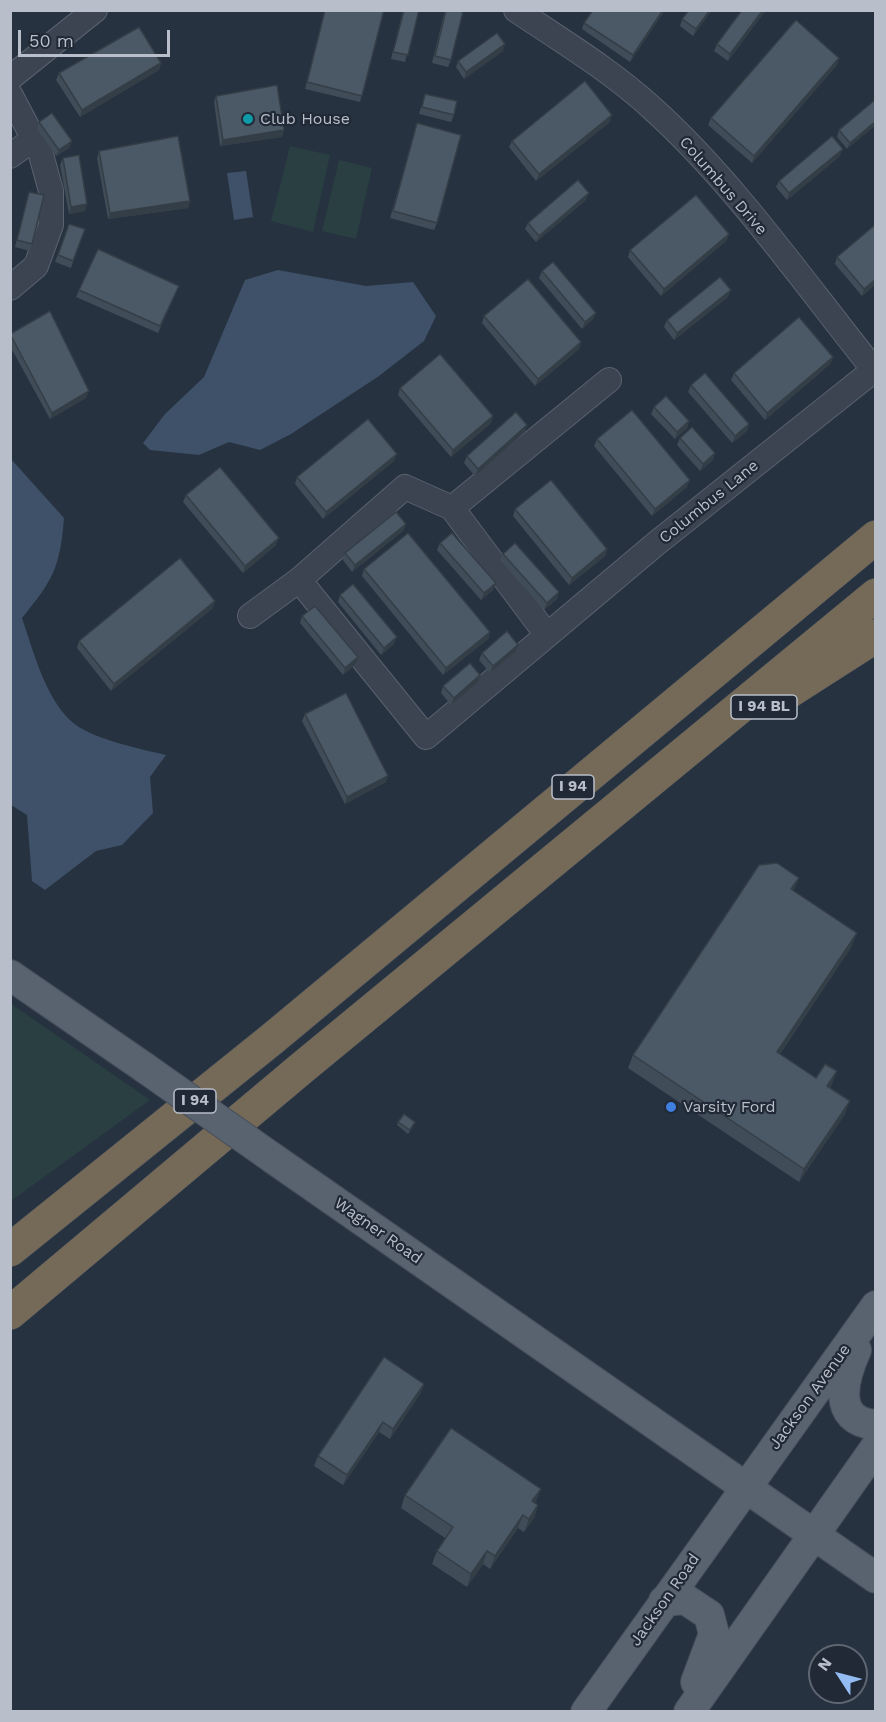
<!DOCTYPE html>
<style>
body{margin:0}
#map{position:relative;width:886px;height:1722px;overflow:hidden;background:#273240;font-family:"Work Sans",sans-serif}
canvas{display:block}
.frame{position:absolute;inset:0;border:12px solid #b8bfca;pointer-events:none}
.north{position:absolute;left:808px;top:1644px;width:60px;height:60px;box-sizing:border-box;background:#202935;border:2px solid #5d6571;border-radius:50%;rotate:306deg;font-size:16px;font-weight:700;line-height:24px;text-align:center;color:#b8bfca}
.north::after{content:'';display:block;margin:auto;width:21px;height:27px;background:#93bcf3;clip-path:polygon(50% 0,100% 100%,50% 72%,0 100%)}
.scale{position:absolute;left:18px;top:30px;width:152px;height:27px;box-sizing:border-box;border:3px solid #b8bfca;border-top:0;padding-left:8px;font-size:18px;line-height:21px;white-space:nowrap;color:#b8bfca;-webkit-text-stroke:4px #202935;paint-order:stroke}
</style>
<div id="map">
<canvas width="886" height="1722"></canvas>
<div class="frame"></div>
<div class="north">N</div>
<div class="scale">50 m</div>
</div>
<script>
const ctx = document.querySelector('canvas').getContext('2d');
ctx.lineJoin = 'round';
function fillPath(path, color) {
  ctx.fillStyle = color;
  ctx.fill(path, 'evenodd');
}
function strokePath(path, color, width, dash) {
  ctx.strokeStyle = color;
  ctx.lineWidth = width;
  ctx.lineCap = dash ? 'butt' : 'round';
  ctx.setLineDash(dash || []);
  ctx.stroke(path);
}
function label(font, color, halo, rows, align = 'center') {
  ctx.font = font + ' "Work Sans",sans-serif';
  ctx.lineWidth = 4.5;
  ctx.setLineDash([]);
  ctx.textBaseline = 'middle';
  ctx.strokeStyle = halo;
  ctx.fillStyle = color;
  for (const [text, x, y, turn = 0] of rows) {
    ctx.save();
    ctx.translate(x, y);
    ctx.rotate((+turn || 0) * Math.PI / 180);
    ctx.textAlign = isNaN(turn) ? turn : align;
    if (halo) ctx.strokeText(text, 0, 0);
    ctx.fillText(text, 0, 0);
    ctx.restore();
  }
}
fillPath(new Path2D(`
 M290 146 330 155 313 232 271 221Z
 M339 160 372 168 356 239 322 231Z
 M10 1003 150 1100 11 1201H10Z`), '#293f41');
fillPath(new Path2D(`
 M246 171 253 217 234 220 227 173Z
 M278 270 366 286 413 282 436 316 424 341 379 376 291 434 260 450 229 442 199 455 150 450 143 443 165 414 204 377 245 280Z
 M11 459 64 518C60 568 53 580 22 618 33 650 45 697 71 721 90 739 141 749 166 755L150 777 153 813 122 845 96 851 45 890 32 881 27 815 11 805Z`), '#3e5168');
const minor = new Path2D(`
 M10 78 95 10
 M10 94 40 151 51 191V225L36 266 10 288
 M10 156 35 138
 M452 508 609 380
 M299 580 405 487 452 508 547 635
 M250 616 299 580 426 737 658 542 874 370C805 284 735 183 653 109 612 71 562 41 516 10`);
const major = new Path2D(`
 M10 975 145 1068
 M274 1159 876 1578
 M856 1350C844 1377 830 1421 876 1425
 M664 1601 685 1599 709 1615 714 1634 696 1682
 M586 1712 876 1306
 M689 1712 876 1447`);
const highway = new Path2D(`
 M776 700 876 636
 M10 1250 272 1039 876 537
 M10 1313 303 1067 876 595`);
strokePath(minor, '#59626d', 26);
strokePath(major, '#454d59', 32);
strokePath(highway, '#464f5a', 34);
strokePath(minor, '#3b4450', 24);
strokePath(major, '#596370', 30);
strokePath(highway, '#756958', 33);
const majorBridge = new Path2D(`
 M145 1068 274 1159`);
strokePath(majorBridge, '#454d59', 32, []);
strokePath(majorBridge, '#596370', 30);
fillPath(new Path2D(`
 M325 10H384L360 102 305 89Z
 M403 10H419L405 62 391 59Z
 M445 10 451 60 448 67 432 63Z
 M665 10 630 62 582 29 584 23Z
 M689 10H712L693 36 680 26 682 19Z
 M742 10H766L728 61 714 51 717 44Z
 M503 51 464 79 456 67 458 61Z
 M161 63 159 70 80 117 56 80 59 73Z
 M837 65 752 163 708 125 711 118Z
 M425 94 454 115 451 122 419 114Z
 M216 96 284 130 282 137 220 146 214 102Z
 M876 99 847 149 837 137 839 130Z
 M39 122 72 141 69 148 56 156 37 129Z
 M610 122 536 181 509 147 512 141Z
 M417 123 437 223 434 230 390 218Z
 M99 151 190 201 188 208 108 219 97 158Z
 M840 156 787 200 776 187 779 181Z
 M63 158 85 211 69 214 60 165Z
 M29 192 32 244 30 251 15 247Z
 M586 200 536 242 525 229 528 223Z
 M69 224 85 229 71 268 55 262Z
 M876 224V284L862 296 835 264 837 257Z
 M729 234 726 241 661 296 628 257 630 250Z
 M542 271 596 313 593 319 582 329 539 278Z
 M179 286 158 333 76 297 79 290Z
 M728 297 674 340 664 327 667 320Z
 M484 316 581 342 579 349 535 386 482 323Z
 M10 334 86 398 50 419 10 346Z
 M833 357 830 364 765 420 731 380 734 373Z
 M691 385 749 424 747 431 732 443 688 392Z
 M400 388 493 416 491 423 451 457 398 395Z
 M654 407 689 421 687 428 675 439 651 414Z
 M525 432 475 476 464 463 467 456Z
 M680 438 715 453 713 460 700 471 677 445Z
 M597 439 687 487 652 516 594 446Z
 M394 461 323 519 295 484 297 477Z
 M186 495 276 545 243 573 183 502Z
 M515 509 607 549 605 556 569 585 513 516Z
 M406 524 403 531 352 572 343 560 345 553Z
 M440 543 493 590 481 600 437 550Z
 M503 554 559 592 557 599 544 610 500 560Z
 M364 569 490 632 488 639 443 675 362 576Z
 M340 595 394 644 381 655 338 602Z
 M213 608 111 691 77 648 79 641Z
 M302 616 356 664 343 675 300 623Z
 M516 651 490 673 479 660 482 653Z
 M478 682 451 705 441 693 443 686Z
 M305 714 386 782 345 804 302 721Z
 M794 891 852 946 780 1054 816 1078 837 1071 830 1088 845 1114 799 1182 628 1068 633 1055Z
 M398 1122H415L408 1134 397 1125Z
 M424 1384 420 1394 390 1439 379 1432 343 1485 314 1466 318 1456Z
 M405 1495 535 1503 538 1505 534 1518 524 1532 518 1528 490 1569 483 1564 467 1587 432 1564 437 1551 445 1538 401 1508Z`), '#404c57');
fillPath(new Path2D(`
 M663 10H665L630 62 633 55Z
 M710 10H712L693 36 696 29Z
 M763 10H766L728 61 730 54Z
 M505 44 503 51 464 79 466 72Z
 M839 58 837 65 752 163 754 156Z
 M161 63 159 70 80 117 82 110Z
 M612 115 610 122 536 181 539 174Z
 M876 121V125L847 149 850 143Z
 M284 130 282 137 220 146 223 140Z
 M72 141 69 148 56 156 59 150Z
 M843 149 840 156 787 200 789 193Z
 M589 193 586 200 536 242 539 236Z
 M190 201 188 208 108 219 110 213Z
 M87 204 85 211 69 214 71 207Z
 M729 234 726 241 661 296 664 289Z
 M876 279V284L862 296 864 289Z
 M731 290 728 297 674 340 677 333Z
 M596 313 593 319 582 329 585 322Z
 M581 342 579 349 535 386 538 379Z
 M833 357 830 364 765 420 767 413Z
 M89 391 86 398 50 419 52 413Z
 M493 416 491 423 451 457 453 450Z
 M689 421 687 428 675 439 677 432Z
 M749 424 747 431 732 443 735 436Z
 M527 425 525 432 475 476 478 469Z
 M715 453 713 460 700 471 703 464Z
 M397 454 394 461 323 519 326 512Z
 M690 480 687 487 652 516 655 509Z
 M406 524 403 531 352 572 355 565Z
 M279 538 276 545 243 573 245 566Z
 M607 549 605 556 569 585 572 578Z
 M496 583 493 590 481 600 484 593Z
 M559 592 557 599 544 610 547 603Z
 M215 601 213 608 111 691 114 684Z
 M490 632 488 639 443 675 446 668Z
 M397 637 394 644 381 655 384 648Z
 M518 645 516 651 490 673 493 666Z
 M358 657 356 664 343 675 345 668Z
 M480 675 478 682 451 705 454 698Z
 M388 776 386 782 345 804 347 797Z
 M799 878 794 891 786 902 791 889Z
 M857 933 852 946 772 1065 777 1052Z
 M837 1071 832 1084 822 1099 827 1086Z
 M850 1101 845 1114 799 1182 804 1169Z
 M424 1384 420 1394 390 1439 393 1429Z
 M383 1422 379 1432 343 1485 347 1475Z
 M541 1489 536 1502 528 1514 532 1501Z
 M538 1505 534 1518 524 1532 529 1519Z
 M523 1515 518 1528 490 1569 495 1556Z
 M487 1551 483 1564 467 1587 471 1574Z`), '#343e47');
const building = new Path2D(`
 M325 10H384L362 96 307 82Z
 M404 10H419L408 55 393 52Z
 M446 10H456L463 12 451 60 435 56Z
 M593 10H663L633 55 584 23Z
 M689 10H710L696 29 682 19Z
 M742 10H763L730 54 717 44Z
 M796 20 839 58 754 156 711 118Z
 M139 27 161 63 82 110 59 73Z
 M497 33 505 44 466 72 458 61Z
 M585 81 612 115 539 174 512 141Z
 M277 85 284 130 223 140 216 96Z
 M425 94 457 101 454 115 422 107Z
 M876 99V121L850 143 839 130Z
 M52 113 72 141 59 150 39 122Z
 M417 123 461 135 437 223 393 211Z
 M178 136 190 201 110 213 99 151Z
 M832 136 843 149 789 193 779 181Z
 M79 155 87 204 71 207 63 158Z
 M578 180 589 193 539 236 528 223Z
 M29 192 44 195 32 244 17 240Z
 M696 195 729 234 664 289 630 250Z
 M69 224 85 229 73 261 58 255Z
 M876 224V279L864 289 837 257Z
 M98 249 179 286 160 326 79 290Z
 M553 262 596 313 585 322 542 271Z
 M720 277 731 290 677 333 667 320Z
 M528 279 581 342 538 379 484 316Z
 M50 311 89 391 52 413 10 334Z
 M799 317 833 357 767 413 734 373Z
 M440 354 493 416 453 450 400 388Z
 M705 373 749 424 735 436 691 385Z
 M666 396 689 421 677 432 654 407Z
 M632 410 690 480 655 509 597 439Z
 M516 412 527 425 478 469 467 456Z
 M368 419 397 454 326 512 297 477Z
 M692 427 715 453 703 464 680 438Z
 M220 467 279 538 245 566 186 495Z
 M551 480 607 549 572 578 515 509Z
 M396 512 406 524 355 565 345 553Z
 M408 533 490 632 446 668 364 569Z
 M452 533 496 583 484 593 440 543Z
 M515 543 559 592 547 603 503 554Z
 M180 558 215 601 114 684 79 641Z
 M353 584 397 637 384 648 340 595Z
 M315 606 358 657 345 668 302 616Z
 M507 631 518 645 493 666 482 653Z
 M470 663 480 675 454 698 443 686Z
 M346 693 388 776 347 797 305 714Z
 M777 863 799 878 791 889 857 933 777 1052 816 1078 825 1064 837 1071 827 1086 850 1101 804 1169 633 1055 759 865Z
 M404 1114 415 1122 410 1130 398 1122Z
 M384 1357 424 1384 393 1429 383 1422 347 1475 318 1456Z
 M451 1428 541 1489 532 1501 538 1505 529 1519 523 1515 495 1556 487 1551 471 1574 437 1551 453 1527 405 1495Z`);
fillPath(building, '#4b5865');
strokePath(building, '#343e47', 1.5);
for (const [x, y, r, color] of [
 [248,119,6,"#0f9aa8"],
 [671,1107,6,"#3f7fe0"]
]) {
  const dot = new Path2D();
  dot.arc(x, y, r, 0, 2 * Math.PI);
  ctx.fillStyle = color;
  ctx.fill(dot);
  strokePath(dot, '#202935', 2);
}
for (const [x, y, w] of [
 [764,707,66],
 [573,787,42],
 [195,1101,42]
]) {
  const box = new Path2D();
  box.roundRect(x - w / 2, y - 12, w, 24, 4.5);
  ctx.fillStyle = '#202935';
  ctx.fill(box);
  strokePath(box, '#b8bfca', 1.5);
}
label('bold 15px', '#b8bfca', null, [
 ["I 94 BL",764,707],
 ["I 94",573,787],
 ["I 94",195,1101]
]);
label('16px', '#b8bfca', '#202935', [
 ["Club House",260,119],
 ["Varsity Ford",683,1107]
], 'left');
label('16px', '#b8bfca', '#202935', [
 ["Columbus Drive",723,186,49],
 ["Columbus Lane",709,502,-39],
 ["Wagner Road",378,1231,35],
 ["Jackson Avenue",810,1397,-54],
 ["Jackson Road",665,1600,-55]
]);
</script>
